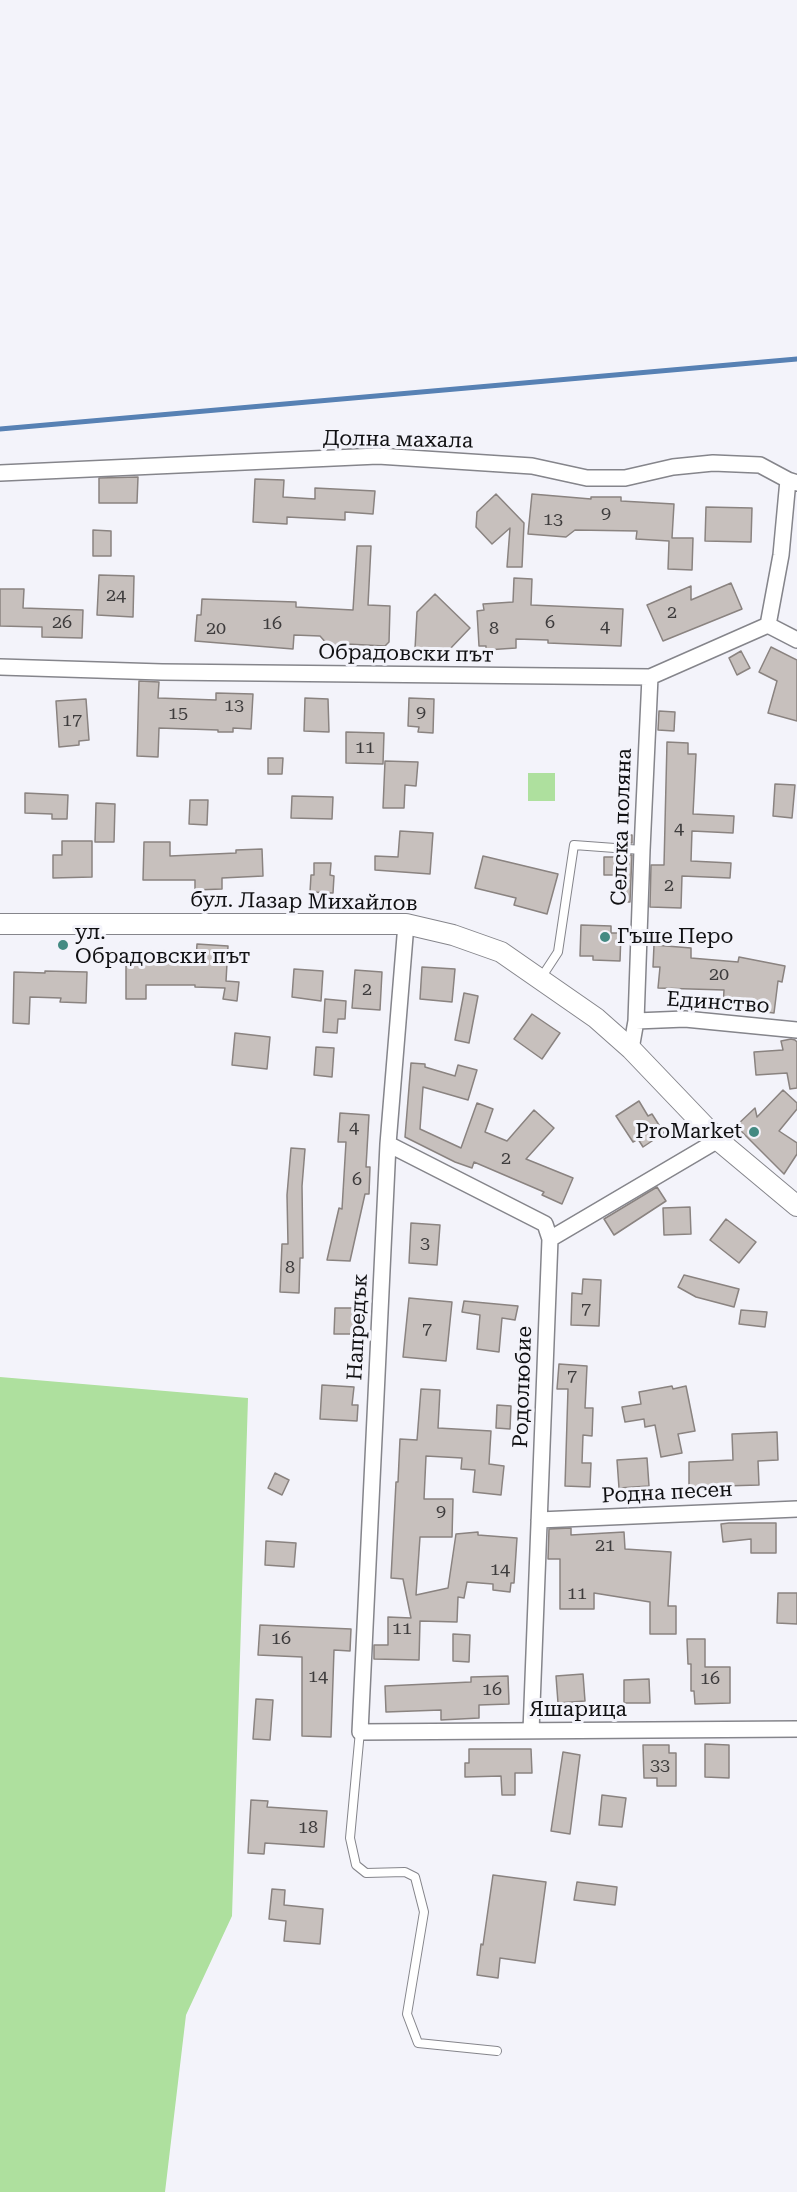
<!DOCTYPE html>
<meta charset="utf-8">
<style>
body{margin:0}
canvas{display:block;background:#f3f3fa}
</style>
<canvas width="797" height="2192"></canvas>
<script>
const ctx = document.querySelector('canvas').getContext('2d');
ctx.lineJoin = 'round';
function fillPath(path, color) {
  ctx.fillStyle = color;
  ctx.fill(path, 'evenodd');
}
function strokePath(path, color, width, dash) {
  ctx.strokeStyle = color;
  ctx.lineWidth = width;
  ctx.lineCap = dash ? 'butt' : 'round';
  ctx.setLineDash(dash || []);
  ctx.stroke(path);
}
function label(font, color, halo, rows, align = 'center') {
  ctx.font = font + ' "Roboto Serif",serif';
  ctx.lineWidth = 6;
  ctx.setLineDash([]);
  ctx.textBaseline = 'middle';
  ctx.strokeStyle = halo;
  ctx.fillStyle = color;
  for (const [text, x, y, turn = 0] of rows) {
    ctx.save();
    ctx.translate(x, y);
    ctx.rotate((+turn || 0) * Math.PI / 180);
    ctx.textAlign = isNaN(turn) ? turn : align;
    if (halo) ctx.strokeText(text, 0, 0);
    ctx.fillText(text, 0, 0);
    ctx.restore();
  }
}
fillPath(new Path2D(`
 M528 773H555V801H528Z
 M0 1377 248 1398 232 1916 186 2015 165 2192H0Z`), '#aee09e');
strokePath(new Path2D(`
 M0 429 797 359`), '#5781b4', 5);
const building = new Path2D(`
 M138 477 137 503H99V478Z
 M255 479 284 480 283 497 315 499V488L375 491 373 514 345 512V520L287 517V524L253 522Z
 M496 494 524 523 522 567H507L510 528 492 544 476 527 477 512Z
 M532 494 591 499V497H621V501L674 504 672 538H693L692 570 668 569 669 541 636 539 637 531 575 530 566 537 528 534Z
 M706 507 752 508 751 542 705 541Z
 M93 530 111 531V556H93Z
 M357 546H371L368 605 390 606 389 642 385 646 347 644V647L328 645 320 636 294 635 293 649 195 641 197 615H201L202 599 296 602V607L353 610Z
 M99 575 134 576 133 617 97 615Z
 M514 578 532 579 531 605 623 609 621 646 548 643V640L516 639V648L486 650V646H479L477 611 484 610 483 604 513 602Z
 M731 583 742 609 663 641 647 605 691 586V600Z
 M0 589H24L23 608 83 610 82 638 42 637V627L0 626Z
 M435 594 470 628 448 651 415 649 417 612Z
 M771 647 797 660V721L768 713 777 681 759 672Z
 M741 651 750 668 737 675 729 658Z
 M139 681 159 682 158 698 216 700V693L253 694 251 729 233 728V732H218V730L159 728 158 757 137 756Z
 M305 698 328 699 329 732 304 731Z
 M409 698 434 699 433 733 418 732 419 727 408 726Z
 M86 699 89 740 79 741V745L59 747 56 701Z
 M659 711 675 712 674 731 658 730Z
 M346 732 384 733 383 764 346 763Z
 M667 742 688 743V754H696L693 814 734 816 733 833 692 831 691 861 731 863 730 878 682 876 681 908 650 907 651 865H664Z
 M268 758H283L282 774H268Z
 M385 761 418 762 416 786 405 785 404 808H383Z
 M775 784 795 785 792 818 773 816Z
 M25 793 68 795 67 819H52V814L25 813Z
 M292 796 333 797 332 819 291 818Z
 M190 800H208L207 825 189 824Z
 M96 803 115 804 114 842H95Z
 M400 831 433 833 430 874 375 870V856L398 857Z
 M619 835H632V843L619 842Z
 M62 841H92V877L53 878V855H62Z
 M144 842H170V856L236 853V850L262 849 263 876 222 878V889L195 890V880H143Z
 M618 854 632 855 630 902H623L624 891H618V875H604V857H618Z
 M483 856 558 874 547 914 514 905 516 898 475 888Z
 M314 863H331L330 875 334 876 333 893 310 892 311 875H314Z
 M581 925 611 926V933H621L620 961 593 960V956H580Z
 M197 944 228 946 226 981 239 982 237 1001 223 999 225 988 195 987V985H146V999H126V960H196Z
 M654 945 691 948V958L738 962 739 957 785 966 782 982 778 981 774 1013 723 1007 724 990 658 988 660 967H653Z
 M422 967 455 969 452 1002 420 999Z
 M294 969 323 971 321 1001 292 997Z
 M355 970 382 972 380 1010 352 1008Z
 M45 971 87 972 86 1003 60 1002 61 998 30 997 29 1024 13 1023 14 972 45 973Z
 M464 993 478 996 469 1043 455 1040Z
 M325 999 346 1001 345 1019H338L337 1033 323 1032Z
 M532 1014 560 1033 542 1059 514 1039Z
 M235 1033 270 1037 267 1069 232 1065Z
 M791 1039 795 1040 797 1042V1088L790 1089 787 1073 756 1075 754 1052 783 1050 781 1041Z
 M316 1047 334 1048 332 1077 314 1075Z
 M411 1063 425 1064V1067L455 1076 458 1065 477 1070 468 1100 423 1087 420 1129 461 1148 477 1103 493 1109 485 1132 507 1141 534 1110 554 1128 526 1159 573 1178 562 1204 542 1195 544 1192 474 1162 472 1168 455 1162 405 1137Z
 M783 1090 797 1103V1109L779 1131 797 1143V1154L784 1174 736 1126 755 1108 757 1117Z
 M639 1101 648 1116 652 1114 664 1133 643 1147 638 1139 633 1142 616 1116Z
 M340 1113 369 1115 366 1167H370L369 1194H365L350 1261 327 1260 339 1208 342 1209 346 1142H338Z
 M291 1148 305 1149 302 1186 303 1258H300L299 1293 280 1292 282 1244H288L287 1195Z
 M657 1187 666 1201 614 1235 604 1219Z
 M690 1207 691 1234 664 1235 663 1208Z
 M726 1219 756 1242 739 1263 710 1240Z
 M411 1223 440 1225 437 1265 409 1263Z
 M684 1275 739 1289 734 1307 696 1297 678 1287Z
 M583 1279 601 1280 599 1326 571 1325 572 1293 582 1294Z
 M409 1298 452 1302 446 1361 403 1357Z
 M464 1301 518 1306 515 1320 502 1318 499 1352 477 1349 480 1315 462 1312Z
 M335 1308H360V1334H334Z
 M741 1310 767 1312 765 1327 739 1324Z
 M559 1364 587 1366 585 1408H593L592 1436 583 1435 582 1463H591L590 1487 565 1486 568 1389H557Z
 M322 1385 354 1387 352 1405H358L357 1421 320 1419Z
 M672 1386 673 1389 686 1386 695 1431 678 1434 682 1453 661 1457 655 1425 645 1427 644 1419 625 1422 622 1407 641 1404 639 1392Z
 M421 1389 440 1390 438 1428 491 1431 489 1464 504 1466 501 1495 473 1492 475 1470 461 1469 462 1458 426 1456 424 1499H453L452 1537H420L416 1595 448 1588 456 1534 478 1532V1535L517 1538 514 1583H511L510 1592 493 1590V1584L467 1582 464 1598 458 1597 457 1622 420 1621 419 1660 374 1659V1645H388V1617L411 1618 403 1579 391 1578 396 1482H398L400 1439 417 1440Z
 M497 1405 511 1406 510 1429 496 1428Z
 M777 1432 778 1460 758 1461 759 1485 689 1487V1462L733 1460 732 1434Z
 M647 1458 649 1486 619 1488 617 1460Z
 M275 1473 289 1480 282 1495 268 1488Z
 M729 1523H776V1553H751V1539L723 1542 721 1524Z
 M571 1528V1535L624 1532 625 1549 671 1552 668 1606H676V1634H650V1602L594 1593V1609H560V1559H548L549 1529Z
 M266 1541 296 1543 294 1567 265 1565Z
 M778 1593H797V1624L777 1623Z
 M260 1625 351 1629 350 1651 334 1650 331 1737 302 1736V1657L258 1655Z
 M453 1634 470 1635 469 1662 453 1661Z
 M687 1639H705V1667H730V1703L695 1704 694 1691H691V1664H688Z
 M583 1674 585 1701 558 1703 556 1676Z
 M508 1676 509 1704 479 1705V1718L441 1720V1710L386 1712 385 1686 471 1682V1677Z
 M649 1679 650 1703H624V1680Z
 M256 1699 273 1700 270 1740 253 1739Z
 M705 1744 729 1745V1778L705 1777Z
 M643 1745H669V1753H676V1786H657V1778H644Z
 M469 1749H531L532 1773H515V1795H502L501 1776 465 1777V1763H469Z
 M563 1752 580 1755 570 1834 551 1831Z
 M602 1795 626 1798 622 1827 599 1825Z
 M251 1800 268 1801 267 1807 327 1811 324 1847 265 1843 264 1854 248 1853Z
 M493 1875 546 1882 535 1963 500 1958 498 1978 477 1975 481 1944 483 1945Z
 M577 1882 617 1887 615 1905 574 1900Z
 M272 1889 285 1890 284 1905 323 1909 320 1944 284 1941 286 1921 269 1919Z`);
fillPath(building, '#c7c0bd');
strokePath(building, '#8a8380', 1.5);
const service = new Path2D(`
 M541 978 558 952 574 845 642 850
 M360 1731 350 1838 356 1865 366 1873 405 1872 415 1877 424 1912 407 2014 418 2043 497 2051`);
const minor = new Path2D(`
 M0 473 378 456 532 466 587 478H625L673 467 713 463 760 465 788 480
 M768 625 781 555 788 480 797 483
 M768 625 797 640
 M0 667 162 672 650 677 768 625
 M406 924 388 1144 360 1732 797 1729
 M636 1021 685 1019 797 1030
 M631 1049 636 1021 642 850 650 677
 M388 1144 545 1224 550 1239
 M539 1520 797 1509
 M531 1731 550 1239 718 1140`);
const tertiary = new Path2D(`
 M0 924H406L453 935 501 952 596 1018 631 1049 718 1140 797 1206`);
strokePath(service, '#85858b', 10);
strokePath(minor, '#85858b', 18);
strokePath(tertiary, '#85858b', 22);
strokePath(service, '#fff', 8);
strokePath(minor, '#fff', 15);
strokePath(tertiary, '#fff', 20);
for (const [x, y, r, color] of [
 [605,937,6,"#438a82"],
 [63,945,6,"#438a82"],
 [754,1132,6,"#438a82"]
]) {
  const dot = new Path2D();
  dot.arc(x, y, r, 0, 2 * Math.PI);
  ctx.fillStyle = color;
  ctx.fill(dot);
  strokePath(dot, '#f3f3fa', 2);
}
label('18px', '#3e3c3d', null, [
 ["9",606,514],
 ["13",553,520],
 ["24",116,596],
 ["2",672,613],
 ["26",62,623],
 ["6",550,623],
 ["16",272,624],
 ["4",605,627],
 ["20",216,629],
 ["8",494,629],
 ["13",234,706],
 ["9",421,713],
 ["15",178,714],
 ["17",72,721],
 ["11",365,748],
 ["4",679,829],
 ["2",669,886],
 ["20",719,975],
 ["2",367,990],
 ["4",354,1128],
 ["2",506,1159],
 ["6",357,1180],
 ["3",425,1244],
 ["8",290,1268],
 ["7",586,1310],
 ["7",427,1330],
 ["7",572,1377],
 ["9",441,1512],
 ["21",605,1546],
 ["14",500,1570],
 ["11",577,1594],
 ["11",402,1629],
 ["16",281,1639],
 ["14",318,1677],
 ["16",710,1679],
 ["16",492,1690],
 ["33",660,1766],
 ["18",308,1828]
]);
label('21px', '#101012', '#f3f3fa', [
 ["Долна махала",398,440,1],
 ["Обрадовски път",406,654,1],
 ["Селска поляна",622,827,-88],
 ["бул. Лазар Михайлов",304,902,1],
 ["Единство",718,1003,4],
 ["Напредък",358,1327,-87],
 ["Родолюбие",523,1387,-88],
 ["Родна песен",667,1493,-3],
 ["Яшарица",578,1710]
]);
label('21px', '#101012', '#f3f3fa', [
 ["ул.",75,933],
 ["Обрадовски път",75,957],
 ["Гъше Перо",617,937],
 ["ProMarket",742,1132,"right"]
], 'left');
</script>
